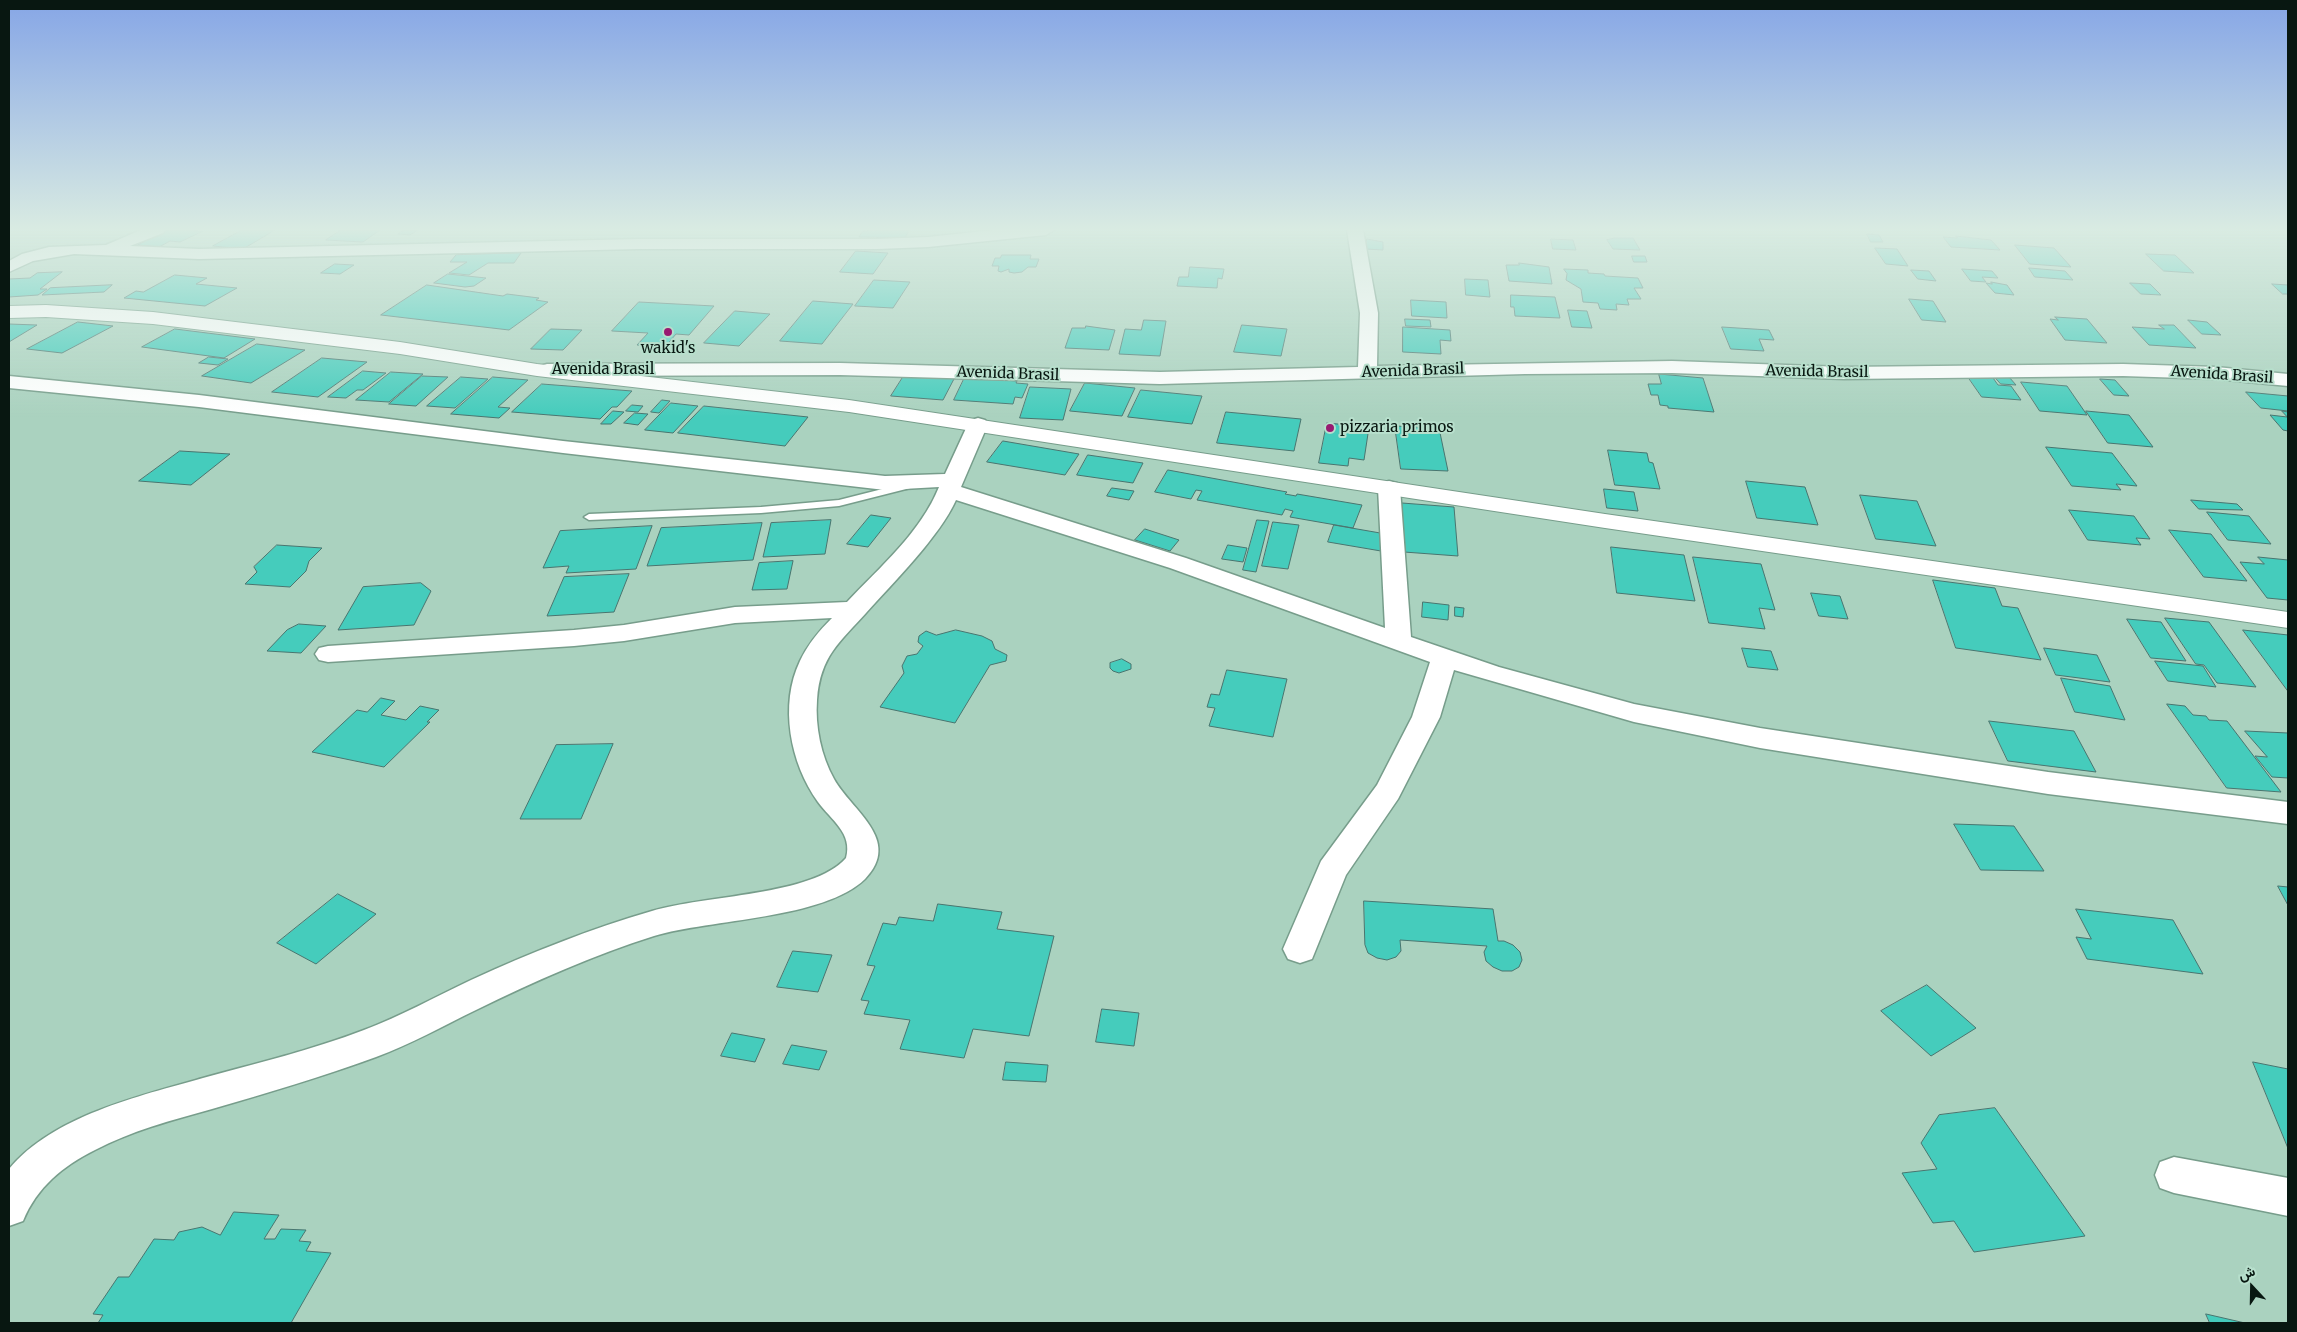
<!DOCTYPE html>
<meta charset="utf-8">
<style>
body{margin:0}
#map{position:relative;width:2297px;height:1332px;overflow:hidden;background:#aad2bf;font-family:Merriweather,Vazirmatn,serif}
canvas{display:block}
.frame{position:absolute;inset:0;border:10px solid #081711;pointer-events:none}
.north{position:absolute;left:2227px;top:1262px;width:50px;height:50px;-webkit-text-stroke:4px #b7dfcc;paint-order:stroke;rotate:339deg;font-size:14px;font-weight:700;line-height:20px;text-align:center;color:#081711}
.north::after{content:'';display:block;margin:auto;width:18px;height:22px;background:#081711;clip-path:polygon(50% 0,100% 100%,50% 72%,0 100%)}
</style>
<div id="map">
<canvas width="2297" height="1332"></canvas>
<div class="frame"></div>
<div class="north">ش</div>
</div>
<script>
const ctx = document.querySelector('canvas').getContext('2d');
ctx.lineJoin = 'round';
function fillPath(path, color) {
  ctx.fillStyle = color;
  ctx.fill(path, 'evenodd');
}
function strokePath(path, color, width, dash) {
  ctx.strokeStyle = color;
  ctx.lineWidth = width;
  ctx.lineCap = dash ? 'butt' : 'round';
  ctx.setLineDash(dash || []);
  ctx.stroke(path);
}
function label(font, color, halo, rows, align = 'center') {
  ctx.font = font + ' Merriweather,serif';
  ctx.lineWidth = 4;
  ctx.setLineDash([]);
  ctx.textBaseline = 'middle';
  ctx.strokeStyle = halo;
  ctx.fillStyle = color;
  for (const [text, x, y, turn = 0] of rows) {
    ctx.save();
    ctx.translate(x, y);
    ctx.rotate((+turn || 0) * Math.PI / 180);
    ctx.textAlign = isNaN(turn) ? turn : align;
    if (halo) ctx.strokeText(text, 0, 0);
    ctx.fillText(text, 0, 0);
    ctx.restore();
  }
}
const building = new Path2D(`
 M167 230 203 231 180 242 170 241 159 247 138 245Z
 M242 230H275L243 249 213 246Z
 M341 230H380L363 242 326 240Z
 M404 230H418L410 235 398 234Z
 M873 230H909L905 238 859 237 862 232Z
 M1867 234 1879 235 1883 242H1871Z
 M1956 236 1991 240 2000 250 1951 247 1943 237 1957 238Z
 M1615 238H1633L1640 250 1613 249 1607 240Z
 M1367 239 1383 242V250L1366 249Z
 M1551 239 1573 240 1576 250 1553 249Z
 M2015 245 2054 248 2071 267 2030 264Z
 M1875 248 1897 249 1908 266 1886 264Z
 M856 251 888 253 873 274 840 272Z
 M521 253 514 263H488L469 275 449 273 467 262H450L456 255Z
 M2146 254 2175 255 2194 273 2164 271Z
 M1002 255H1031L1030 259H1039L1036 267H1028L1022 272 1014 273 1009 272V269L1001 272 998 271 999 266H992L995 258H1000Z
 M1632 256H1645L1647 262H1634Z
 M1519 263 1549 267 1552 284 1509 281 1506 265H1519Z
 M335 264 354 265 340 274 321 273Z
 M1190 267 1224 269 1222 279 1218 278 1217 288 1177 286 1179 277H1188Z
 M2029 268 2065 271 2073 280 2035 277Z
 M1564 269 1588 270V273L1604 274 1605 276 1638 278 1643 288H1634L1641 299H1627L1629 305 1616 304 1617 310 1600 309 1598 303 1583 302 1581 289 1566 280 1567 274Z
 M1962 269 1992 271 1998 278 1982 277 1986 282 1971 281Z
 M1911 270 1929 271 1936 281 1918 279Z
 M62 272 40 289H47L38 295 9 297V279L30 278 37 273Z
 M448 274 486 278 474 286 465 287 434 283Z
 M175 275 207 278 196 284 237 288 205 306 124 298 136 291 143 292Z
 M1465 279 1488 280 1490 297 1466 295Z
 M874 280 910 282 893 308 855 306Z
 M1991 282 2007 285 2014 295 1995 293 1986 283 1992 284Z
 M2130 283 2150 284 2161 295 2141 294Z
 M2272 284 2288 285V294H2283Z
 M112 285 104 292 42 295 50 288Z
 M427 285 503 296 507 294 539 298 536 300 548 302 509 330 381 315Z
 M1511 295 1555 297 1560 318 1515 316 1514 307H1511Z
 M1909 299 1933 301 1946 322 1922 320Z
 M1411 300 1446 302 1447 318 1412 316Z
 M813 301 853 304 822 344 780 341Z
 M639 302 714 306 689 335 676 334 665 347 637 345 648 333 612 331Z
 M1568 310 1587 311 1592 328 1572 327Z
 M735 311 770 314 739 346 704 343Z
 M2055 317 2087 319 2107 343 2065 340 2050 319 2058 320Z
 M1405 319 1430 320 1431 327 1406 326Z
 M1144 320 1166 321 1160 356 1119 354 1125 329 1141 330Z
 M2188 320 2207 322 2221 335 2202 334Z
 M78 322 113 326 62 353 27 349Z
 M9 324 37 325 9 342Z
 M1242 325 1287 329 1281 356 1234 352Z
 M2159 325H2174L2196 348 2149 345 2132 327 2164 329Z
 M1086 326 1115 330 1109 350 1065 348 1072 328H1085Z
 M1403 327 1450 330 1451 341 1440 340 1441 354 1403 352Z
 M1722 327 1769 330 1774 340 1759 339 1764 351 1731 349Z
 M175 329 255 339 224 358 142 347Z
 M551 329 582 330 563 350 531 349Z
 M257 344 305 350 251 383 202 376Z
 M209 357 228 359 218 365 199 363Z
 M322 358 367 362 318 397 272 392Z
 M363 371 386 373 363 390H357L346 398 328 397Z
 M391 372 423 374 389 402 356 400Z
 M905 374 955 377 943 400 891 396Z
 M1659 374 1703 378 1714 412 1668 408V406L1660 405 1658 395H1651L1648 384H1661Z
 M1966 374 1991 375 1998 385 2011 386 2021 400 1982 397Z
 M422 376 448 377 416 406 389 404Z
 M1994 376 2009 377 2016 385 2001 384Z
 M461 377 488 379 455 408 427 406Z
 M493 377 528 380 498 407 510 408 499 418 451 414Z
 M965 377 1017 381 1016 383 1028 384 1022 398 1015 397 1013 404 954 400Z
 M2100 379 2115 380 2129 396 2114 395Z
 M2021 382 2067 386 2087 415 2040 411Z
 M1085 383 1135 388 1122 416 1070 411Z
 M542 384 632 391 617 407H612L600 419 512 412Z
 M1030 387 1071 389 1063 420 1020 418Z
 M1141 390 1202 396 1192 424 1128 417Z
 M2246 392 2288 396V411L2261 408Z
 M662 400 670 401 659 413 651 412Z
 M671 403 698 406 673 433 645 430Z
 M632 405 643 406 638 412 626 411Z
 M704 406 808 417 785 446 678 433Z
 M613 411 624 412 611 424H601Z
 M2086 411 2129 415 2153 447 2108 443Z
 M2282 411 2288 412V431L2283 430 2270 415 2287 417Z
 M1226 412 1301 419 1294 451 1217 443Z
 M635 413 648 414 638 425 624 423Z
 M1327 423 1369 427 1364 460 1349 458 1348 466 1319 463Z
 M1395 426 1439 428 1448 471 1401 469Z
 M1003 441 1079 454 1065 475 987 462Z
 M2046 447 2112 453 2137 486 2116 484 2121 490 2072 486Z
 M1608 450 1647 453 1649 462 1653 463 1660 489 1615 485Z
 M180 451 230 454 191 485 139 481Z
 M1088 455 1143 463 1133 483 1077 475Z
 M1168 470 1287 492 1285 494 1296 496 1297 494 1362 505 1353 528 1290 517 1293 511 1285 509 1282 515 1197 500 1202 491 1196 490 1191 499 1155 492Z
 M1746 481 1805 487 1818 525 1757 518Z
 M1112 488 1134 491 1129 500 1107 496Z
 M1604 489 1634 492 1638 511 1607 508Z
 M1860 495 1917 501 1936 546 1876 539Z
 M2191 500 2237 504 2243 510 2199 509Z
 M1402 503 1454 507 1458 556 1404 552Z
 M2069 510 2134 516 2150 539 2136 538 2141 545 2088 540Z
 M2207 512 2249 516 2271 544 2228 540Z
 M871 515 891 518 868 547 847 544Z
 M831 520 825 554 763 557 771 523Z
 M1257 520 1269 521 1256 572 1243 570Z
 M1273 522 1299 525 1288 569 1262 566Z
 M762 523 753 560 647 566 661 528Z
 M1334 525 1386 534 1381 551 1328 542Z
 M652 526 636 569 566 573 569 566 543 568 560 531Z
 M1145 529 1179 540 1170 551 1135 540Z
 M2169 530 2211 534 2247 581 2204 577Z
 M277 545 322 548 309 561 306 571 290 587 245 584 257 572 254 567Z
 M1228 545 1247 548 1243 562 1222 559Z
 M1611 547 1684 555 1695 601 1617 593Z
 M1693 557 1761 564 1775 610 1759 608 1765 629 1709 623Z
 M2258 557 2288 560V600L2267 598 2240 562 2264 564Z
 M793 561 787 589 752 590 759 563Z
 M629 574 614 612 547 616 564 577Z
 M1933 580 1995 588 2002 606 2018 608 2041 660 1956 648Z
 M421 583 431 591 414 625 338 630 363 587Z
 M1811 593 1840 596 1848 619 1819 616Z
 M1423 602 1449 605 1448 620 1422 617Z
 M1455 607 1464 608 1463 617 1455 616Z
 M2165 618 2209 622 2256 687 2217 683 2204 665 2196 664Z
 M2127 619 2161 622 2186 661 2151 658Z
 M299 624 326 626 301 653 267 651 287 630Z
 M956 630 982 636 992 641 995 649 1007 655 1006 661 990 665 955 723 880 707 904 673 902 666 907 656 917 654 923 646 918 642 919 636 926 631 936 635Z
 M2243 630 2288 635V691Z
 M1742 648 1771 651 1778 670 1748 667Z
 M2044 648 2097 655 2110 682 2056 675Z
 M1122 659 1131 664V669L1119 673 1113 671 1110 668V663Z
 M2155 661 2203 666 2216 687 2168 681Z
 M1227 670 1287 679 1273 737 1209 726 1215 708 1207 707 1211 694 1219 695Z
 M2061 678 2110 686 2125 720 2075 712Z
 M381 698 395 701 381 715 406 720 420 706 439 710 427 722H430L384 767 312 752 357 710 367 712Z
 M2167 704 2185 706 2193 715 2206 716 2209 720 2227 721 2281 792 2227 788Z
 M1989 721 2074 731 2096 772 2008 761Z
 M2245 731 2288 733V778L2272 777 2255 756 2267 757Z
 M613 744 581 819H520L556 745Z
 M1954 824 2014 826 2044 871 1981 870Z
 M2278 886 2288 887V905Z
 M338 894 376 914 316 964 277 943Z
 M1364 901 1493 909 1498 941H1504L1513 945 1520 952 1522 960 1519 967 1512 971H1502L1493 967 1486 961 1484 952 1487 946 1400 940 1401 951 1396 957 1387 960 1377 958 1368 953 1365 945Z
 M938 904 1002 912 997 929 1054 936 1029 1036 973 1029 964 1058 900 1049 910 1020 864 1014 869 1001 861 1000 875 966 867 965 883 923 896 925 899 917 933 921Z
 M2076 909 2173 920 2203 974 2087 959 2076 937 2091 939Z
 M793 951 832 955 818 992 777 987Z
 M1927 985 1976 1028 1931 1056 1881 1011Z
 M1102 1009 1139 1013 1134 1046 1096 1042Z
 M732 1033 765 1039 755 1062 721 1056Z
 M792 1045 827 1051 819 1070 783 1064Z
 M1006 1062 1048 1065 1046 1082 1003 1080Z
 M2253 1062 2288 1069V1148Z
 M1995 1108 2085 1236 1974 1252 1954 1221 1933 1223 1902 1173 1937 1169 1921 1143 1939 1115Z
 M234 1212 279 1215 264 1239H275L281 1229 306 1230 299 1241 311 1242 306 1251 331 1253 291 1323H98L103 1315 93 1314 118 1277H129L154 1239 174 1240 179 1232 202 1227 220 1235Z
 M2206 1314 2245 1323H2210Z`);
fillPath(building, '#45ccbc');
strokePath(building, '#49756f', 1);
const lane = new Path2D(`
 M914 481 919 484 918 486 839 506 761 513 589 520 584 517 589 514 761 507 839 500Z`);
const street = new Path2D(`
 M141 230H165L163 233 130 246 199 249 639 239H877L928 237 993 230H1054L1046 235 928 247 877 249H639L199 259 74 254 33 261 9 272V261L22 254 49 247 106 245Z
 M1347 230H1363L1378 313 1377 366 1672 361 1844 367 2123 364 2216 367 2288 374V386L2216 379 2123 376 1844 379 1672 373 1525 374 1160 384 840 375 547 376 540 374 537 370 540 366 547 364 840 363 1160 372 1358 367 1360 313Z
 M9 376 199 395 563 441 885 476 945 474 968 424 971 420 978 418 985 420 988 424 961 487 1186 558 1385 628 1378 488 1381 483 1389 481 1397 483 1400 488 1411 637 1499 667 1634 704 1760 728 2048 772 2288 802V824L2048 794 1760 748 1634 722 1454 670 1440 717 1398 799 1346 875 1312 959 1300 963 1288 959 1283 949 1321 861 1377 785 1412 717 1430 662 1170 568 956 500C940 536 893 583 866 613 840 642 820 656 817 700 815 726 821 756 834 779 851 810 903 840 865 879 824 919 711 919 654 936 593 955 533 982 476 1010 443 1026 411 1044 376 1057 322 1077 267 1093 212 1109 172 1120 131 1131 95 1150 63 1166 37 1187 23 1221L9 1226V1169C53 1116 139 1096 203 1078 257 1063 312 1050 364 1030 401 1016 435 997 471 980 530 953 590 929 652 911 704 895 813 896 846 858 853 833 831 820 818 802 790 763 779 705 800 661 808 644 819 631 832 618L735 623 624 641 574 646 328 662 319 660 315 654 319 648 328 646 574 630 624 625 735 607 847 602C880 567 921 532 939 487L885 490 563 453 199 407 9 388Z
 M2174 1157 2288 1178V1216L2174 1193 2160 1188 2155 1175 2160 1162Z`);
const secondary = new Path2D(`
 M46 305 153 312 400 342 537 364 849 400 1605 514 2288 612V628L1605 528 849 412 537 376 400 354 153 324 46 317 9 318V306Z`);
strokePath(lane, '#779d8b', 3);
strokePath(street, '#779d8b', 3);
strokePath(secondary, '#779d8b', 2);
fillPath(lane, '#fff');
fillPath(street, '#fff');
fillPath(secondary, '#fff');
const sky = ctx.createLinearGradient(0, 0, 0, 417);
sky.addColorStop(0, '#86a6e6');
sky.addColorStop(0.55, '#d9ebe2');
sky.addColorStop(1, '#d9ebe200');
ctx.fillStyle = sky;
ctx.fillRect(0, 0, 2297, 417);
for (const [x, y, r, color] of [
 [668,332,5,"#981a71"],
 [1330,428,5,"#981a71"]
]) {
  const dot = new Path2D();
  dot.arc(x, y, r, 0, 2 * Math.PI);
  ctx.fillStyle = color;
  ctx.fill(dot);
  strokePath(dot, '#b7dfcc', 2);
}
label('15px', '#081711', '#b7dfcc', [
 ["wakid's",668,349],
 ["pizzaria primos",1340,428,"left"]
]);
label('15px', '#081711', '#b7dfcc', [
 ["Avenida Brasil",603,370],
 ["Avenida Brasil",1413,371,-2],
 ["Avenida Brasil",1817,372,1],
 ["Avenida Brasil",1008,374,2],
 ["Avenida Brasil",2222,375,4]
]);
</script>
